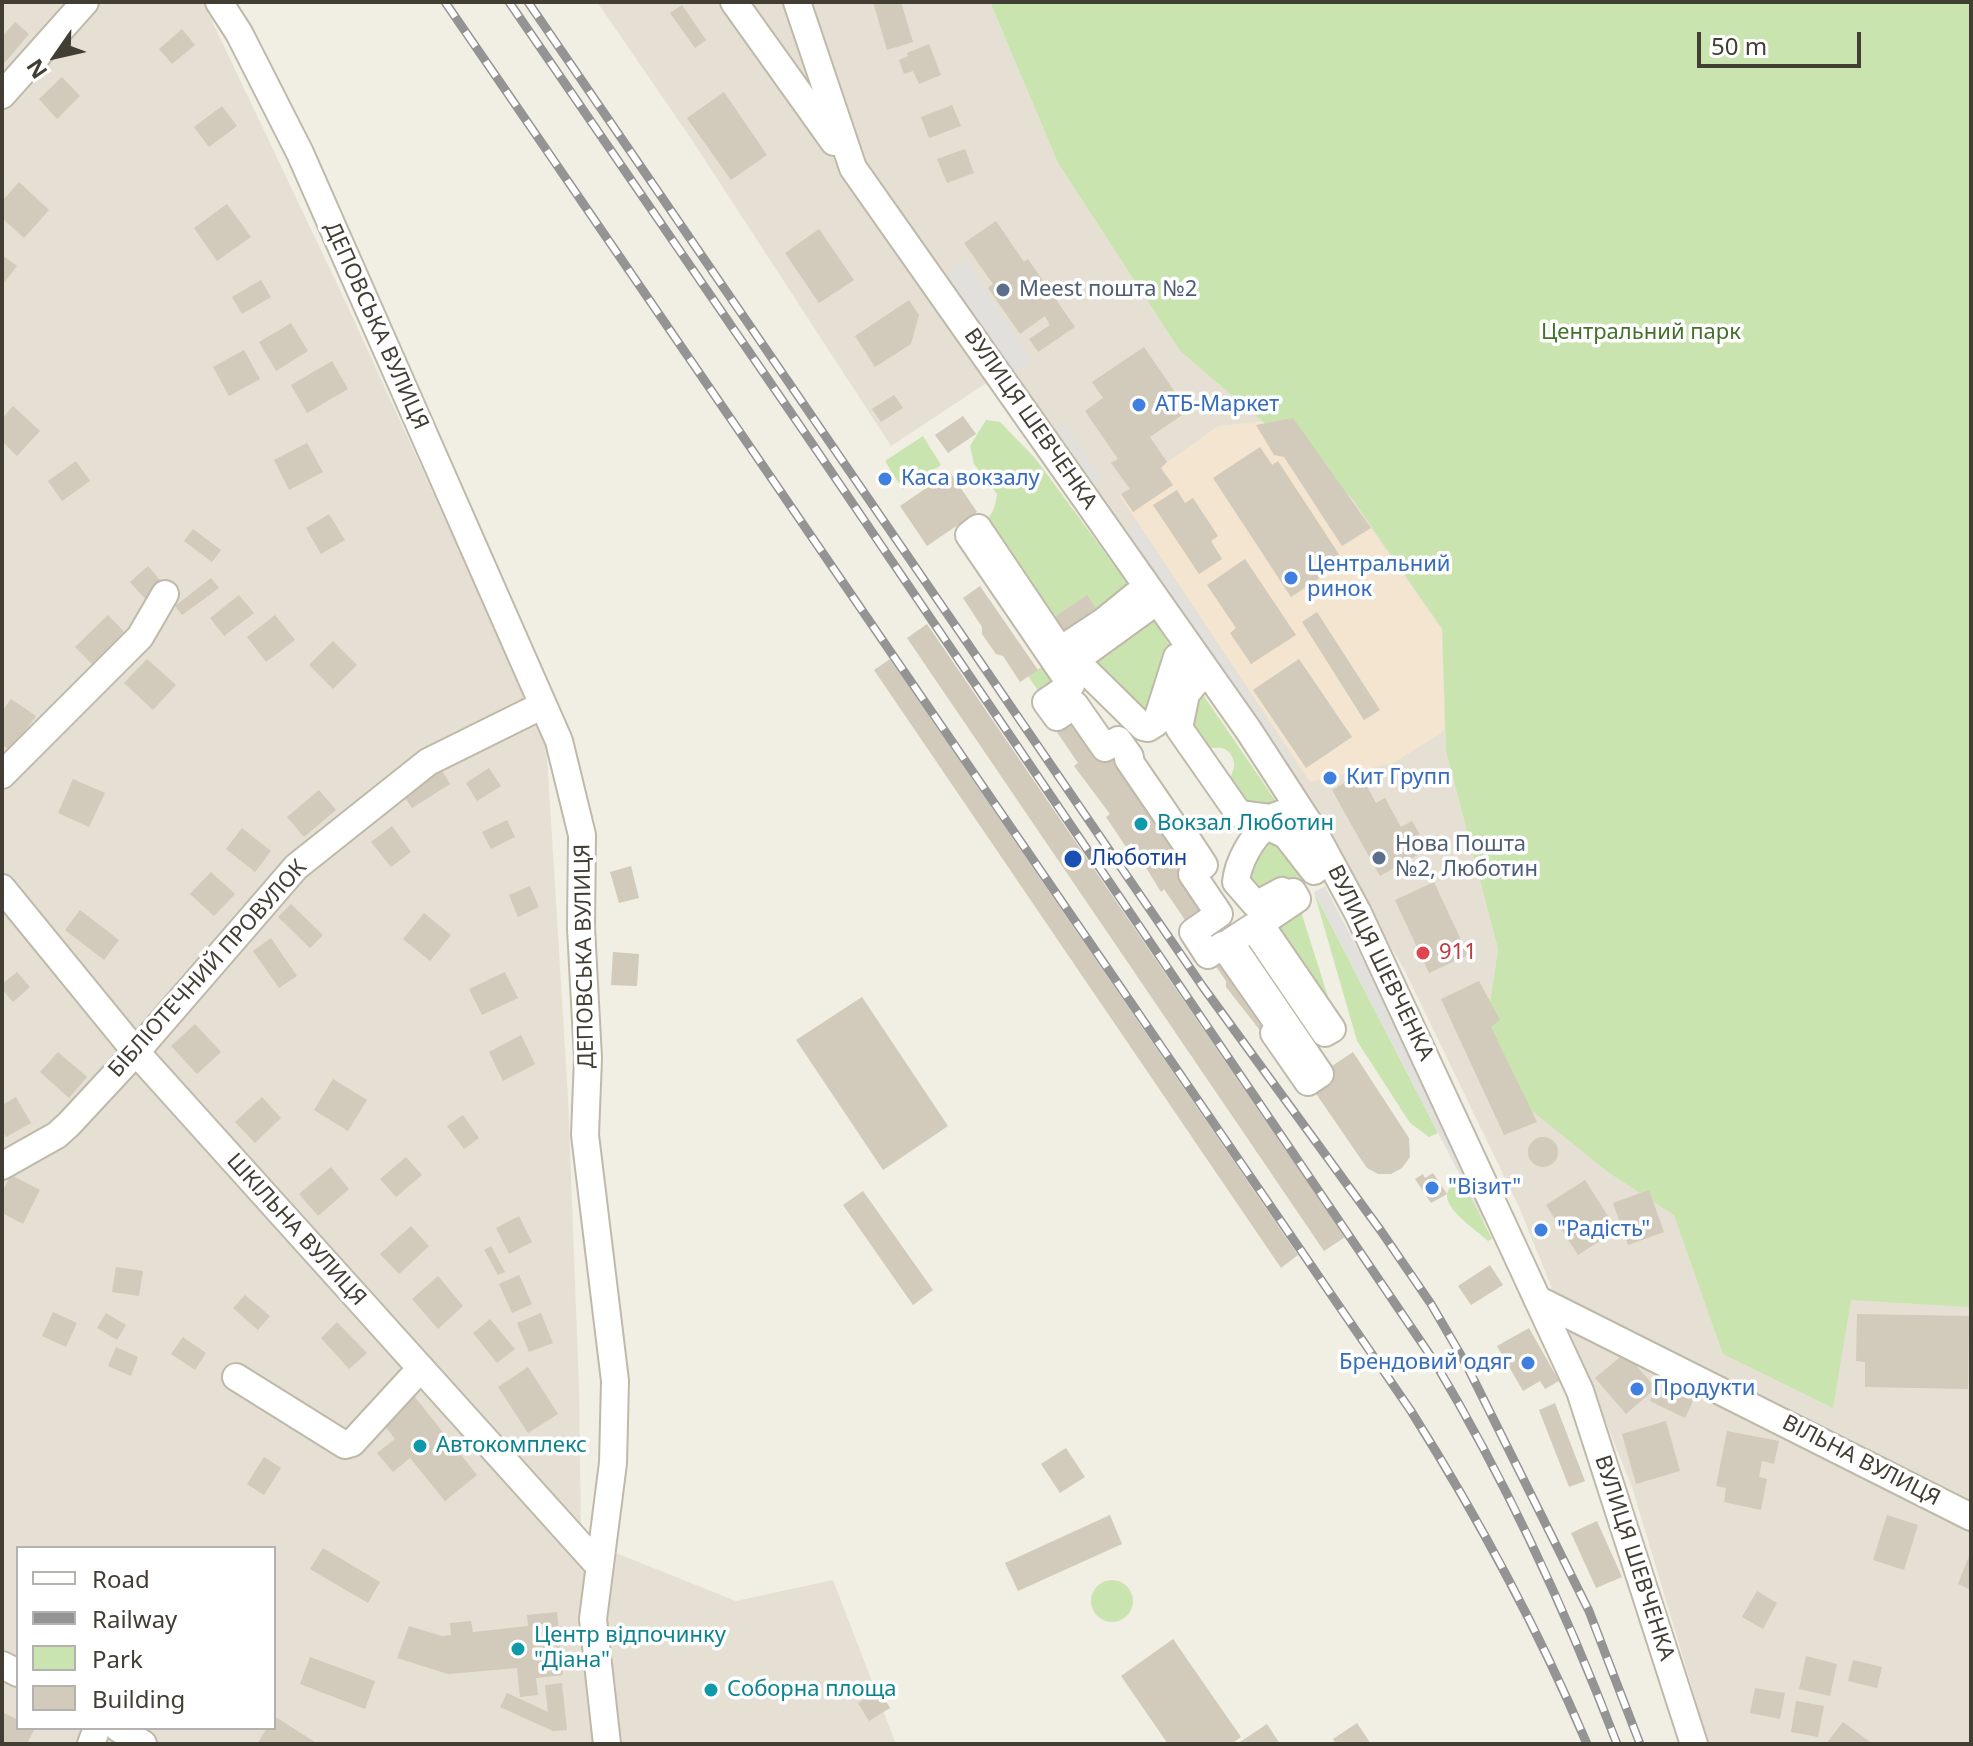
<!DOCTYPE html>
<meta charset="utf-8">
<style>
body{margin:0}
#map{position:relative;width:1973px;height:1746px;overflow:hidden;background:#f1eee4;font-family:"Noto Sans",sans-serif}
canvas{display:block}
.frame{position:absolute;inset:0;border:4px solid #433e34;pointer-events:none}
.legend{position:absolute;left:16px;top:1546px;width:260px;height:184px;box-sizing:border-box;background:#fff;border:2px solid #b4b2ae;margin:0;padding:10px 14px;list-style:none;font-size:24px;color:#433e34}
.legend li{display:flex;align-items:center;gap:16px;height:40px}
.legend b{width:40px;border:2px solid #b4b2ae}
.north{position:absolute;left:16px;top:16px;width:80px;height:80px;-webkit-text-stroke:6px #fff;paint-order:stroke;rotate:236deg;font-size:22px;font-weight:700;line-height:32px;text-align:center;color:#433e34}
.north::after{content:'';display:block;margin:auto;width:28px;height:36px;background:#433e34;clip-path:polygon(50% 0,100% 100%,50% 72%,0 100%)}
.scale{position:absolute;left:1697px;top:32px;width:164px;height:36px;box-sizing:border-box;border:4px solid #433e34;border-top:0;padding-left:10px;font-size:24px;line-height:28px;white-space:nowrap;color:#433e34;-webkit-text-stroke:6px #fff;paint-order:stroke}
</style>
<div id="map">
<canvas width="1973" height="1746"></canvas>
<div class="frame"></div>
<ul class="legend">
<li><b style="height:10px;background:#fff"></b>Road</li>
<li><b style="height:10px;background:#949494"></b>Railway</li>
<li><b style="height:22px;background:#cae4af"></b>Park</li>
<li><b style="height:22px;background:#d2caba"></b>Building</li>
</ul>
<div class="north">N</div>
<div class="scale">50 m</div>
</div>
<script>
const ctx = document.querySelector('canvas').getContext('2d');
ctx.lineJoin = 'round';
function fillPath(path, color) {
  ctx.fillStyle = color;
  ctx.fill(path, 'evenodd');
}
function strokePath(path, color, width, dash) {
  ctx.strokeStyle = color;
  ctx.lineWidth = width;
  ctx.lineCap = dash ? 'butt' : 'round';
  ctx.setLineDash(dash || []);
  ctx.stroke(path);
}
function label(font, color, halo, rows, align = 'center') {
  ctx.font = font + ' "Noto Sans",sans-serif';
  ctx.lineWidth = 7;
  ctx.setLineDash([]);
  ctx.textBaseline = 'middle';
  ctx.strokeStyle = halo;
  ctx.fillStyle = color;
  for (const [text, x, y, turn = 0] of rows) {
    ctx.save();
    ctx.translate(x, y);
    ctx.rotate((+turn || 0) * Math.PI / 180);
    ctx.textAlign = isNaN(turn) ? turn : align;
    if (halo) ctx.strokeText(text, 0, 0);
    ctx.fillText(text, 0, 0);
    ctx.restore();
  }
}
fillPath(new Path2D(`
 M2 2H203L347 305 546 740 568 1097 579 1388 581 1539 736 1601 833 1580 896 1744H2ZM18 1548H274V1728H18Z
 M597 2H990L1058 163 1180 351 1352 497 1442 629 1446 751 1498 949 1480 1069 1971 1211V1744H1709L1632 1487 1519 1207 1403 967 1289 782 991 380 891 446 692 140Z`), '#e5e0d3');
fillPath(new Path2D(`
 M1293 418 1442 629 1445 730 1394 763 1310 782 1120 496 1218 426Z`), '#f3e5d0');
fillPath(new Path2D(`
 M990 2H1971V1327L1969 1307 1851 1300 1833 1408 1723 1354 1674 1215 1608 1172 1480 1069 1498 949 1446 751 1442 629 1351 497 1180 351 1058 163Z
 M986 420 1000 422 1035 458 1136 595 1104 621 1086 596 1043 624 978 528C991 517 995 510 997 494L974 464 970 446Z
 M923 436 941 465 903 490 885 461Z
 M1146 609 1178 658 1156 723 1082 667Z
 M1053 659 1071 685 1046 702 1028 676Z
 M1195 683 1284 813 1239 814C1236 804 1231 792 1230 782 1230 775 1235 770 1234 763 1231 743 1209 744 1199 756L1186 694Z
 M1266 826 1314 871 1293 892 1262 903 1237 869Z
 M1314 892 1438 1133 1429 1137 1410 1123 1357 1041Z
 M1297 899 1337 1025 1260 924Z
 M1458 1182 1465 1185 1492 1239 1488 1241C1476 1229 1425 1198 1458 1182Z
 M1091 1601a21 21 0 1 1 42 0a21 21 0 1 1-42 0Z`), '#cae4af');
fillPath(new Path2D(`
 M966 260 1032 362 1014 373 946 274Z
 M1064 423 1103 479 1087 492 1048 436Z
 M1137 524 1297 766 1285 773 1125 531Z
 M1325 886 1494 1215 1483 1220 1314 892Z`), '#e2e0dc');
fillPath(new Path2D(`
 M873 2H901L913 42 887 50Z
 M682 5 706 40 695 48 670 13Z
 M15 22 29 34 2 66V37Z
 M182 29 195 45 172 64 159 49Z
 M929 44 941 75 919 84 913 71 904 74 899 60 908 56 907 53Z
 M62 77 80 96 57 119 39 99Z
 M724 92 767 155 731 180 687 118Z
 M952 105 961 126 929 138 921 117Z
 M222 106 237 126 209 147 194 127Z
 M965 149 974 173 947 183 937 159Z
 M19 182 49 210 24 238 2 218V201Z
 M227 204 251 237 217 261 194 228Z
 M996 221 1024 262 1028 259 1075 327 1038 352 1029 339 1050 325 1045 316 1020 334 988 288 993 284 964 243Z
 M819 229 854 280 819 303 785 253Z
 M2 255 17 266 2 285Z
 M261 280 271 297 242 314 232 297Z
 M909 300 919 315 911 344 875 367 855 336Z
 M291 323 308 351 276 371 259 342Z
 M1144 347 1188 411 1150 437 1167 462 1161 468 1173 485 1133 512 1121 494 1130 489 1111 463 1118 459 1085 411 1103 398 1092 382Z
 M244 350 260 379 229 396 213 367Z
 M332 361 348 389 307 413 291 385Z
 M894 395 903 408 881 422 872 409Z
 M13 406 40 431 17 456 2 441V419Z
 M963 416 976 434 948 453 935 435Z
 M1293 418 1371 528 1342 546 1284 457 1274 455 1256 425Z
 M307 443 323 472 289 490 274 460Z
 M1260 447 1272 465 1278 461 1344 562 1291 597 1213 478Z
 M76 461 90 481 62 501 48 481Z
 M950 472 977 512 927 546 900 506Z
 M1177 490 1185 503 1193 498 1218 536 1211 541 1222 559 1199 574 1153 505Z
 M329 514 345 540 321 554 306 528Z
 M193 529 221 550 212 562 184 541Z
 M1245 559 1296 635 1251 664 1230 633 1236 628 1207 585Z
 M148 566 166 587 148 602 130 582Z
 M211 578 219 588 182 615 175 606Z
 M980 586 1038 670 1020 682 1003 656 996 654 982 634V627L963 598Z
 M239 595 254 613 224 636 210 618Z
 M1087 595 1104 621 1060 650 1043 624Z
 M1317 612 1380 710 1364 720 1302 622Z
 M108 615 129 637 97 669 75 647Z
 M275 615 295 640 266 662 247 637Z
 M927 624 1345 1237 1324 1251 907 638Z
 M333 641 357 665 333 689 309 665Z
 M147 659 176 685 153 710 124 683Z
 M890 659 1298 1255 1281 1268 874 670Z
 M1299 659 1352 737 1306 768 1253 690Z
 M11 699 36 716 11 751 2 745V711Z
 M1075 705 1118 740 1219 914 1193 932 1164 889 1161 892 1131 843 1126 847 1106 817 1110 814 1074 766 1078 763 1050 722Z
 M489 768 501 786 477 801 466 783Z
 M441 769 450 784 412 808 402 793Z
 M1360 774 1376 803 1385 798 1401 827 1412 821 1428 849 1380 876 1332 790Z
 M73 779 105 793 89 827 58 813Z
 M319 790 336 810 304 837 287 817Z
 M507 820 515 837 491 849 482 832Z
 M392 826 411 852 391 867 371 842Z
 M242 828 271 851 255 872 226 849Z
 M631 866 639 898 619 903 610 872Z
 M211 872 235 894 214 916 190 894Z
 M1434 882 1468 955 1429 973 1395 900Z
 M530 886 539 907 518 917 509 895Z
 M291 904 323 935 310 948 278 917Z
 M80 910 119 940 104 960 65 930Z
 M424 913 451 935 430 961 403 939Z
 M271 938 297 976 279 988 253 951Z
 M1223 945 1281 1028 1266 1038 1226 987V981L1208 955Z
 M613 952 639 954 637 986 611 985Z
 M17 972 30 987 13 1002 2 989V984Z
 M505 972 518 998 482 1015 469 989Z
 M1479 981 1500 1020 1491 1027 1537 1122 1504 1135 1441 999Z
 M862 997 948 1126 883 1170 796 1040Z
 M195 1024 221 1052 197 1074 171 1046Z
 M521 1035 535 1064 503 1081 489 1052Z
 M58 1052 87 1077 69 1098 40 1072Z
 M1353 1052 1409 1138 1410 1157 1402 1168 1391 1174H1378L1367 1168 1308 1082Z
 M333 1079 367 1100 348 1131 314 1110Z
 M16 1097 31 1123 6 1137 2 1131V1105Z
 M262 1097 281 1118 255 1143 235 1122Z
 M463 1115 479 1138 464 1149 447 1126Z
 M1528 1152a15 15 0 1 1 30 0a15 15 0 1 1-30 0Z
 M406 1157 422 1175 396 1197 380 1179Z
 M331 1167 349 1189 318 1216 299 1194Z
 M1433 1173 1447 1194 1431 1203 1415 1179 1423 1174 1425 1178Z
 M11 1175 40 1190 23 1224 2 1213V1192Z
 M1585 1180 1617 1230 1578 1255 1546 1205Z
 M1649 1190 1664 1232 1628 1245 1613 1203Z
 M863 1191 933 1290 913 1305 843 1205Z
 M519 1216 532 1242 509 1254 496 1228Z
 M411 1226 429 1246 399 1274 380 1254Z
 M491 1246 505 1272 498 1275 484 1250Z
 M1490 1265 1503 1285 1471 1305 1458 1286Z
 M116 1267 143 1271 139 1296 112 1292Z
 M519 1275 532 1304 512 1313 499 1284Z
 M438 1276 463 1306 438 1329 412 1299Z
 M245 1295 270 1316 258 1330 233 1308Z
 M53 1312 77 1323 66 1347 42 1336Z
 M106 1313 126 1325 117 1340 97 1328Z
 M541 1313 553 1343 529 1352 517 1323Z
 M1857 1314 1969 1316 1968 1389 1865 1387V1362L1856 1361Z
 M490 1319 515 1349 497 1363 473 1333Z
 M337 1322 367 1353 349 1369 321 1338Z
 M1529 1328 1559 1381 1545 1389 1540 1381 1523 1391 1497 1346Z
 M183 1337 206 1353 195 1370 171 1354Z
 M116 1347 138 1357 131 1376 108 1366Z
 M1625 1353 1656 1388 1626 1414 1595 1378Z
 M528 1367 558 1414 528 1433 498 1387Z
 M1664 1371 1699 1388 1685 1418 1650 1401Z
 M414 1396 477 1475 445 1501 410 1458 393 1472 377 1453 395 1439 382 1422Z
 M1555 1403 1585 1481 1569 1487 1539 1410Z
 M1666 1421 1680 1471 1636 1484 1622 1434Z
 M1727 1431 1779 1441 1774 1464 1762 1461 1759 1477 1767 1479 1761 1510 1724 1502 1726 1488 1716 1486Z
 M1066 1448 1085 1477 1060 1493 1041 1464Z
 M264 1457 281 1468 264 1495 247 1484Z
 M1110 1515 1122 1544 1018 1591 1005 1563Z
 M1887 1515 1918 1525 1904 1570 1873 1560Z
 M1597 1521 1622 1577 1596 1588 1571 1533Z
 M323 1548 380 1582 368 1603 310 1569Z
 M1969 1556H1971V1590L1958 1584Z
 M1757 1591 1777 1603 1763 1629 1742 1617Z
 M557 1612 563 1675 536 1678 538 1695 520 1697 517 1668 448 1674 397 1658 409 1626 442 1636 451 1635 450 1623 471 1621 473 1632 528 1626 527 1615Z
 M1173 1639 1241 1737 1231 1744H1168L1121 1676Z
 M1806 1656 1837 1664 1830 1696 1799 1689Z
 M310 1657 375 1681 365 1709 300 1684Z
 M1853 1660 1882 1667 1877 1688 1848 1681Z
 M562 1683 567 1730 553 1731 500 1707 507 1693 548 1712 545 1685Z
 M1755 1688 1785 1693 1780 1719 1750 1713Z
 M879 1690 890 1708 869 1721 858 1703Z
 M1796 1701 1824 1706 1818 1737 1791 1732Z
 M2 1712 18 1720V1728H35L27 1744H2Z
 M274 1716 318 1744H257L267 1728H274Z
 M1843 1722 1873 1744H1826Z
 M1357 1723 1371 1744H1336L1333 1739Z
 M1267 1724 1280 1744H1237Z`), '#d2caba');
const minor = new Path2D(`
 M219 2 239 33 300 153 559 741 582 835 581 928 588 1058 585 1135 615 1381 613 1463 593 1619 607 1744
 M734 2 834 142
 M797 2 853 168 1249 731 1312 828 1358 913 1580 1391 1694 1744
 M2 95 85 2
 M978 528 1060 650 1104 621 1136 595 1146 609 1077 659 1082 667 1143 727 1148 728 1156 723 1177 657 1195 683 1186 694 1179 728 1239 814 1270 818 1284 813 1319 867 1314 871 1286 835 1266 826C1251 839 1238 862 1236 882L1256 905 1282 891 1287 894 1293 892 1297 899 1260 924 1332 1029 1325 1033 1253 927 1230 942 1320 1074 1308 1082 1274 1033 1281 1028 1223 945 1208 955 1193 932 1219 914 1192 874 1204 865 1187 839 1184 841 1128 759 1130 757 1118 740 1105 748 1075 705 1057 717 1046 702 1071 685 969 535Z
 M2 775 140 637 165 594
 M2 888 136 1052 599 1566
 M2 1166 57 1135 69 1124 136 1052 296 867 428 762 543 705
 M1537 1299 1971 1517
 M236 1377 345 1445 352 1443 421 1368
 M2 1665 18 1673
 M118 1728 143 1744
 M91 1744 97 1728`);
strokePath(minor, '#bfb9aa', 30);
strokePath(minor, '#fff', 26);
const rail = new Path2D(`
 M445 2 1411 1411C1479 1519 1537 1627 1587 1744
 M509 2 809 439 1434 1361C1507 1483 1566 1611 1617 1744
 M528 2 1203 987 1381 1231 1431 1304 1466 1364 1589 1611 1640 1744`);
strokePath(rail, '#949494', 9);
strokePath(rail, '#fff', 6, [18]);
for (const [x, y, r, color] of [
 [1003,290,8,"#5c6f8a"],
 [1139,405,8,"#3f7fe0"],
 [885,479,8,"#3f7fe0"],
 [1291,578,8,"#3f7fe0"],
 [1330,778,8,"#3f7fe0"],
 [1141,824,8,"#0f9aa8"],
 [1379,858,8,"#5c6f8a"],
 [1073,859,10,"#1a4fb4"],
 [1423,953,8,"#e0444e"],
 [1432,1188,8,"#3f7fe0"],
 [1541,1230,8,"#3f7fe0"],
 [1528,1363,8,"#3f7fe0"],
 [1637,1389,8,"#3f7fe0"],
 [420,1446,8,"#0f9aa8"],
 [518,1649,8,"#0f9aa8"],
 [711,1690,8,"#0f9aa8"]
]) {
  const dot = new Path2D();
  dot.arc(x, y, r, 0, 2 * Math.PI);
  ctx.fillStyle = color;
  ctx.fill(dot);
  strokePath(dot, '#fff', 3);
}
label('22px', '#4e5e75', '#fff', [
 ["Meest пошта №2",1019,290],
 ["Нова Пошта",1395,845],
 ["№2, Люботин",1395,870]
], 'left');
label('22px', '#433e34', '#fff', [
 ["ДЕПОВСЬКА ВУЛИЦЯ",376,326,66],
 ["ВУЛИЦЯ ШЕВЧЕНКА",1030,419,55],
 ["ДЕПОВСЬКА ВУЛИЦЯ",585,956,-91],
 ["ВУЛИЦЯ ШЕВЧЕНКА",1380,963,64],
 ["БІБЛІОТЕЧНИЙ ПРОВУЛОК",208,969,-48],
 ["ШКІЛЬНА ВУЛИЦЯ",296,1230,48],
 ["ВІЛЬНА ВУЛИЦЯ",1861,1461,27],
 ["ВУЛИЦЯ ШЕВЧЕНКА",1634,1558,72]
]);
label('22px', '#43712b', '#fff', [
 ["Центральний парк",1641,333]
]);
label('22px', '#366cbe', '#fff', [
 ["АТБ-Маркет",1155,405],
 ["Каса вокзалу",901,479],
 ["Центральний",1307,565],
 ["ринок",1307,590],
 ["Кит Групп",1346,778],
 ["\"Візит\"",1448,1188],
 ["\"Радість\"",1557,1230],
 ["Брендовий одяг",1512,1363,"right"],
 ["Продукти",1653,1389]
], 'left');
label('22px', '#0d838f', '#fff', [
 ["Вокзал Люботин",1157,824],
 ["Автокомплекс",436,1446],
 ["Центр відпочинку",534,1636],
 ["\"Діана\"",534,1661],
 ["Соборна площа",727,1690]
], 'left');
label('22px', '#164399', '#fff', [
 ["Люботин",1091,859]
], 'left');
label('22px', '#be3a42', '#fff', [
 ["911",1439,953]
], 'left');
</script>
